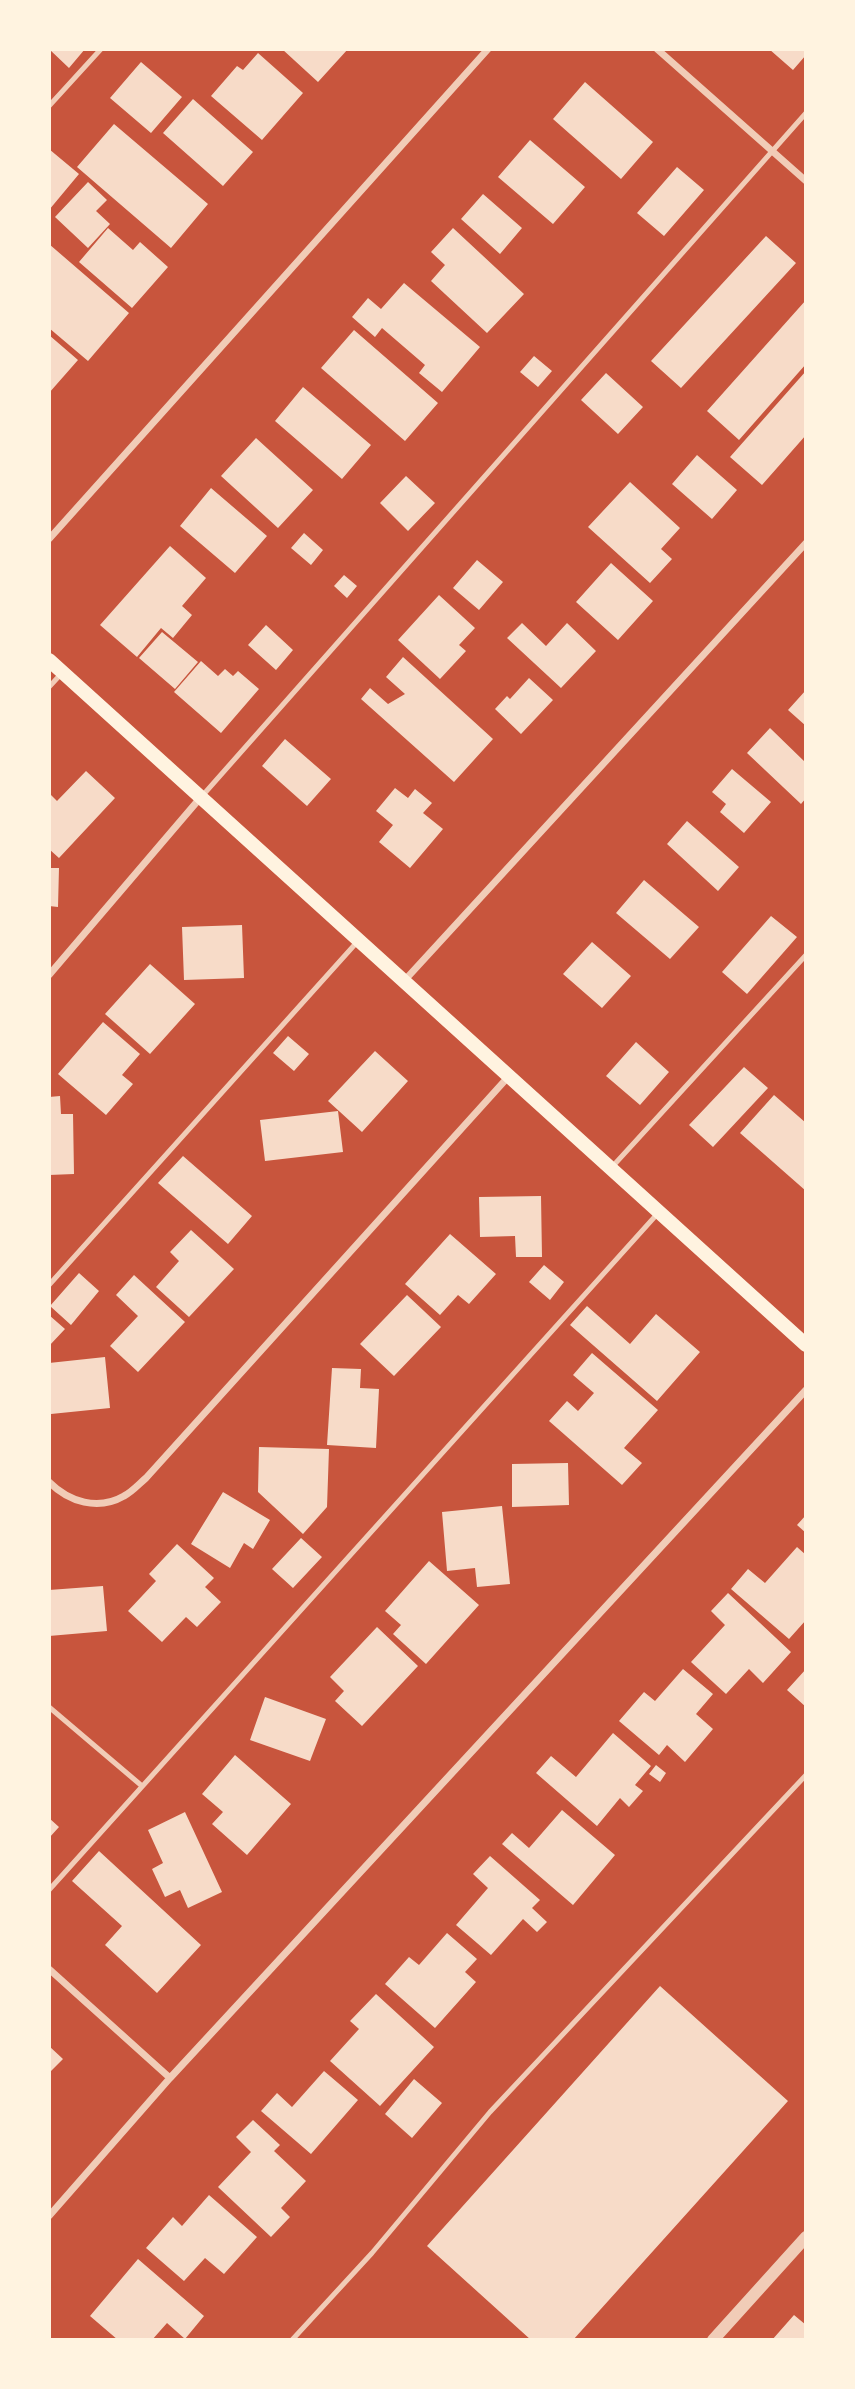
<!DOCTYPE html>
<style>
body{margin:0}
#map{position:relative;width:855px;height:2389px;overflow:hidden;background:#c8553d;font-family:"Playfair Display",serif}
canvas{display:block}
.frame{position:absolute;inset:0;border:51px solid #fff3e0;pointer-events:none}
</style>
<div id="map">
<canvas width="855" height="2389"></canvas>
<div class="frame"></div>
</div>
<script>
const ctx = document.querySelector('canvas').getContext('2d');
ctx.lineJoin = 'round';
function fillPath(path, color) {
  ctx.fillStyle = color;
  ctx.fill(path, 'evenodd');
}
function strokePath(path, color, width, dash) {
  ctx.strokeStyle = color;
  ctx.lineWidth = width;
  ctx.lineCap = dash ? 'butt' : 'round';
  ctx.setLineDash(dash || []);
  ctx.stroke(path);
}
fillPath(new Path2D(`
 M49 49H85L69 68Z
 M282 49H348L318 82Z
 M769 49H806V55L793 70Z
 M258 53 303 93 262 140 211 96 237 66 243 70Z
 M141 62 182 97 151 133 110 98Z
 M585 82 653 142 621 179 553 119Z
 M193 99 253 152 223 186 163 133Z
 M114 124 208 204 171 248 77 167Z
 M530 140 585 187 553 224 498 177Z
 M49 149 79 174 49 210Z
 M677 167 704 190 664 236 637 213Z
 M88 182 107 200 96 211 110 224 88 248 55 217Z
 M483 194 522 228 500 254 461 219Z
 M108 228 133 250 140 242 168 267 132 308 79 262Z
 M453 228 524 294 487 333 431 281 445 265 431 252Z
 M766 236 796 263 681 388 651 361Z
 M49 244 129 313 88 361 49 328Z
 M404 283 480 347 442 392 419 373 425 365 382 328 375 337 352 317 368 298 381 309Z
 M806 300V364L739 440 707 411Z
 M354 330 438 403 405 441 321 368Z
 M49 335 78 360 49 393Z
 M534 356 552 371 538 387 520 372Z
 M806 371V435L762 485 730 457Z
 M606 373 643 407 618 434 581 400Z
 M303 387 371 445 342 479 275 421Z
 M256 438 313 490 278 528 221 476Z
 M697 455 737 490 712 519 672 484Z
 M406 476 435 503 408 531 380 503Z
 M630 482 680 528 661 549 672 559 650 583 588 527Z
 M211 488 267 536 235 573 180 526Z
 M304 533 323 550 311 565 291 548Z
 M170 546 206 578 182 606 192 615 173 638 161 628 137 657 100 625Z
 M477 560 503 582 479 610 453 588Z
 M611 563 653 601 618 640 576 602Z
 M344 575 357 586 347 598 334 586Z
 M439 595 475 628 459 645 466 651 440 679 398 640Z
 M522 623 546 646 567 623 596 651 561 688 507 638Z
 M266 625 293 650 276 670 248 645Z
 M162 632 198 662 175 689 139 658Z
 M403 657 493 739 454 782 361 699 370 688 388 704 405 694 386 677Z
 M201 661 218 676 225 669 233 676 238 671 259 689 221 733 174 692Z
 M529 678 553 700 521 734 495 709 507 696 510 699Z
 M806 690V726L788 710Z
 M770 728 806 763V798L801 804 747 753Z
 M285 739 331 779 307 806 262 766Z
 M732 769 771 802 744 833 720 812 726 804 712 792Z
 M86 771 115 798 59 858 49 849V793L57 801Z
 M395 788 408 798 415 789 432 803 423 813 443 829 410 868 379 842 393 825 376 811Z
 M687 821 739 867 718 891 667 844Z
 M49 868H59L58 907 49 906Z
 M644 880 699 927 670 959 616 913Z
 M771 916 797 937 747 994 722 972Z
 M242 925 244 978 184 980 182 927Z
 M592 942 631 976 602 1008 563 974Z
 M150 964 195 1004 150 1054 105 1014Z
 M103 1022 140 1054 122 1075 133 1084 106 1115 58 1074Z
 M288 1036 309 1054 294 1071 273 1053Z
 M636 1042 669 1072 640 1105 606 1076Z
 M375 1051 408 1081 362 1132 328 1101Z
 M744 1067 768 1088 713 1147 689 1125Z
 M774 1095 806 1123V1191L740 1133Z
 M60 1096 61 1114H73L74 1174 49 1175V1097Z
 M338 1111 343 1152 265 1161 260 1120Z
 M183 1156 252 1216 228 1244 158 1183Z
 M541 1196 542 1257H516L515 1236 480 1237 479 1197Z
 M191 1230 234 1269 189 1317 156 1287 179 1261 170 1252Z
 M450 1234 496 1274 469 1304 458 1295 440 1315 405 1284Z
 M544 1265 564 1282 550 1300 529 1282Z
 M79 1273 99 1291 71 1325 50 1306Z
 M134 1275 185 1322 138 1372 110 1346 138 1316 116 1295Z
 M407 1295 441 1327 394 1376 360 1344Z
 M587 1306 630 1344 656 1314 700 1352 657 1401 570 1325Z
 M49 1315 65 1329 49 1346Z
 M592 1353 658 1410 624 1448 642 1463 622 1485 549 1421 567 1401 578 1411 594 1393 573 1375Z
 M105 1357 110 1408 51 1414 49 1363Z
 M332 1368 361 1369 360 1388 379 1389 376 1448 327 1445Z
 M259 1447 329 1449 327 1507 303 1534 258 1492Z
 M568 1463 569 1505 512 1507V1464Z
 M223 1492 270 1520 253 1549 244 1543 230 1568 191 1544Z
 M502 1506 510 1584 477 1587 475 1568 447 1571 442 1512Z
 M806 1515V1533L797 1525Z
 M301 1538 322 1557 293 1588 272 1569Z
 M177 1544 214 1578 205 1587 221 1602 197 1627 186 1617 162 1642 128 1611 156 1581 149 1574Z
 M797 1547 806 1555V1620L789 1639 731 1589 748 1569 765 1583Z
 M429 1561 479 1605 426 1664 393 1634 401 1625 385 1611Z
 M103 1586 107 1631 49 1636V1590Z
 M728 1593 791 1652 763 1683 749 1669 726 1694 691 1662 725 1625 711 1611Z
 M377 1627 418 1666 362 1726 335 1701 344 1691 330 1677Z
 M683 1669 713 1694 696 1714 713 1729 685 1762 667 1745 659 1755 619 1721 644 1692 655 1701Z
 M806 1669V1707L787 1690Z
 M265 1697 326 1719 310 1761 250 1740Z
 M613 1733 651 1766 635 1785 643 1791 629 1807 620 1798 597 1826 536 1773 551 1756 576 1777Z
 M235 1755 291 1804 247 1855 212 1824 223 1812 202 1794Z
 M656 1765 666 1773 660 1782 649 1774Z
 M562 1810 615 1855 573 1905 502 1844 512 1833 529 1848Z
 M185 1812 222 1892 188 1908 180 1890 165 1897 152 1869 163 1863 148 1830Z
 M49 1818 59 1827 49 1838Z
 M99 1851 201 1945 157 1993 105 1945 122 1926 72 1881Z
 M490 1856 540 1900 532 1908 547 1922 537 1932 523 1919 491 1955 456 1925 488 1888 473 1874Z
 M447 1933 477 1959 465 1972 476 1982 435 2028 385 1984 409 1957 419 1965Z
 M660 1986 788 2101 573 2340H531L427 2246Z
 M376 1994 434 2047 380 2106 330 2061 359 2029 350 2021Z
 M49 2046 63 2059 49 2073Z
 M324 2071 358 2100 311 2154 261 2111 277 2093 292 2107Z
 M414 2079 442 2103 412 2138 385 2114Z
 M253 2120 280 2145 274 2151 306 2181 281 2208 290 2217 271 2237 218 2187 251 2152 236 2137Z
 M209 2195 257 2237 224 2274 205 2258 184 2281 146 2248 173 2217 182 2226Z
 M138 2259 204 2316 185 2339 167 2323 152 2340H118L90 2316Z
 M794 2315 806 2325V2340H772Z`), '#f7dbc8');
strokePath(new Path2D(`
 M49 106 101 49
 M49 687 61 674
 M203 795 806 113
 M612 1167 806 955
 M49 1285 358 941
 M49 1707 142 1786
 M49 1890 659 1212
 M292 2340 372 2253 490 2112 806 1775`), '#f1ccb7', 5);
strokePath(new Path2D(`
 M657 49 806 181
 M49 539 488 49
 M49 975 201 797
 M404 981 806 543
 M49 1482C69 1502 98 1511 124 1496 132 1492 139 1484 146 1478L509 1076
 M49 1969 170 2078
 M49 2216 170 2078 806 1390`), '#f1ccb7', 7);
strokePath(new Path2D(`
 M713 2340 806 2237`), '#f1ccb7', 12);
strokePath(new Path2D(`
 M49 660 806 1345`), '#fff3e0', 14);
</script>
